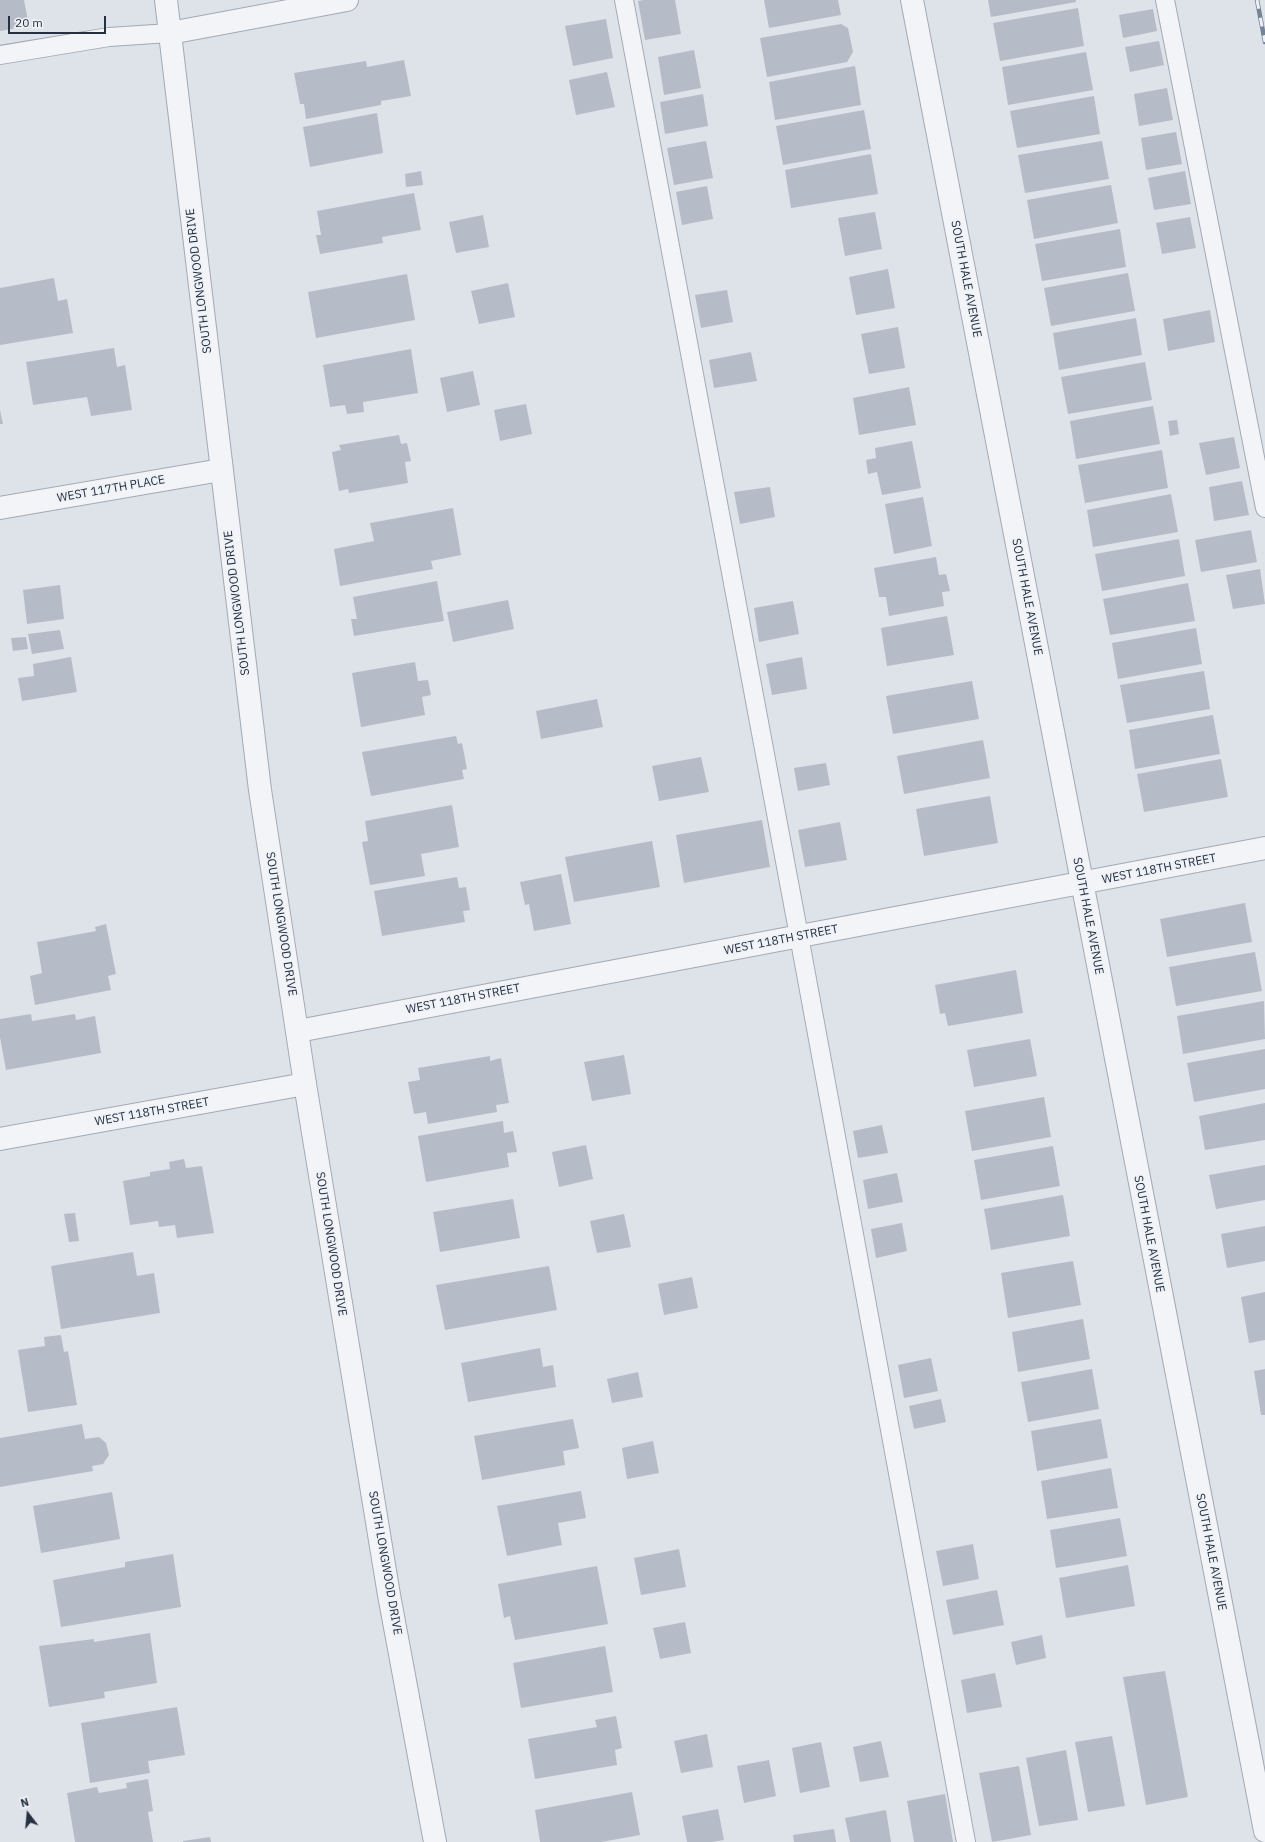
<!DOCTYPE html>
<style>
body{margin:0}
#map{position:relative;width:1265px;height:1842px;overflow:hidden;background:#dee3ea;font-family:"IBM Plex Sans",sans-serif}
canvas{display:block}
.north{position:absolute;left:8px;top:1794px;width:40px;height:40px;-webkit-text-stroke:3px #eef2f7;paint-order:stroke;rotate:344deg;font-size:11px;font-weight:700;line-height:16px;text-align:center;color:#263042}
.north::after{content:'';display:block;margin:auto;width:14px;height:18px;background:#263042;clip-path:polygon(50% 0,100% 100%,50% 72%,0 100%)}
.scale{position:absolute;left:8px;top:16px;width:98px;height:18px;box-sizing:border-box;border:2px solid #263042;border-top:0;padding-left:5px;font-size:12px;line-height:14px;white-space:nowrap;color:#263042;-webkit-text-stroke:3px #eef2f7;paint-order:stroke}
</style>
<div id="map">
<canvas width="1265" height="1842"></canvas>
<div class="north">N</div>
<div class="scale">20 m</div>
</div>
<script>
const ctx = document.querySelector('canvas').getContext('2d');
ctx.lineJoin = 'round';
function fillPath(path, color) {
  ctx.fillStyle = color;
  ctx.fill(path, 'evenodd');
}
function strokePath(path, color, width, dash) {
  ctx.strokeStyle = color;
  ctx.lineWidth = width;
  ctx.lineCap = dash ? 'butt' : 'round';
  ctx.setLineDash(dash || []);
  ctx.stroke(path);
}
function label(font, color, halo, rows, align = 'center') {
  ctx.font = font + ' "IBM Plex Sans",sans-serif';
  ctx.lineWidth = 3;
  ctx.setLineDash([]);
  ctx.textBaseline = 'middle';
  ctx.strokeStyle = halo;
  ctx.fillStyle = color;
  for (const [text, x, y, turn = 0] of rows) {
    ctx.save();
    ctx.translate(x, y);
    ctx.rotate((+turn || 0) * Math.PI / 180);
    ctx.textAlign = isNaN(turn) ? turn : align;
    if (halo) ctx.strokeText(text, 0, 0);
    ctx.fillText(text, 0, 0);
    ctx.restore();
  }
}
fillPath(new Path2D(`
 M0 0H24L29 26 0 31Z
 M644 0H675L681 34 645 40 638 1Z
 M764 0H838L841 15 769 28Z
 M988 0H1076V2L991 17Z
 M1078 8 1084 46 1000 61 993 23Z
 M1153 9 1157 31 1123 38 1119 15Z
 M606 19 613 58 573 66 565 26Z
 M841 24 848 28 853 52 847 62 767 77 760 38Z
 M1159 41 1164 65 1130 72 1125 47Z
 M694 50 701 88 664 95 658 57Z
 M1086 52 1093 90 1008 105 1002 67Z
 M404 60 411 96 381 101V105L306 119 304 104H300L294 73 366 61 367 67Z
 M855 66 861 105 775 120 769 82Z
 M607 72 615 107 576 115 569 80Z
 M1167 88 1173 120 1139 126 1134 94Z
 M703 94 708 126 665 134 660 102Z
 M1094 96 1100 134 1017 148 1010 111Z
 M864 110 871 149 783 165 776 126Z
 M377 113 383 153 310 167 303 127Z
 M1176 132 1182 164 1146 170 1141 138Z
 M706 141 713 178 674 185 667 148Z
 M1102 141 1109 179 1025 193 1018 155Z
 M871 154 878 194 791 208 785 170Z
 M421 171 423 185 406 187 405 174Z
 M1185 171 1191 204 1154 210 1148 178Z
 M1111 185 1118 223 1034 239 1027 200Z
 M707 186 713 219 682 225 676 192Z
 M414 193 421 230 382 237 383 243 320 254 316 235H321L317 211Z
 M875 212 882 249 845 256 838 218Z
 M483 215 489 247 456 253 449 222Z
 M1190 217 1196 248 1162 254 1156 223Z
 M1120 229 1126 267 1042 281 1035 244Z
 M888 269 895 308 856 315 849 277Z
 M1128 273 1135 311 1051 326 1044 288Z
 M407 274 415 320 316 338 308 292Z
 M54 278 58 301 67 299 73 333 0 345V288Z
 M508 283 515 317 479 324 471 291Z
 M727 290 733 322 701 328 695 295Z
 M1210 310 1215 342 1168 351 1163 319Z
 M1136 318 1142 355 1059 370 1053 333Z
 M898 327 905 368 869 374 861 334Z
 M114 348 117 367 125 365 132 410 91 416 87 397 33 405 26 362Z
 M411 349 418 393 363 402 364 412 347 414 345 405 330 407 323 365Z
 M751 352 757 381 714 388 709 360Z
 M1145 362 1152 400 1068 414 1061 377Z
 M473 371 480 405 447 412 440 378Z
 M909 387 916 425 859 435 853 398Z
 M526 404 532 434 500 441 494 410Z
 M1153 406 1160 444 1076 459 1070 421Z
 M0 410 3 424H0Z
 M1177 420 1179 434 1170 436 1168 421Z
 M399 435 401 444 407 443 411 461 405 462 408 483 349 493 348 489 339 491 332 452 341 450 339 445Z
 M1234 437 1240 468 1206 475 1199 443Z
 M912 441 921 488 882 495 877 472 868 474 866 460 876 458 875 448Z
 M1162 450 1168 488 1085 503 1078 465Z
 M1242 481 1249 515 1214 521 1209 487Z
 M770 487 775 517 740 524 734 492Z
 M1171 494 1178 532 1093 547 1087 510Z
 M923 497 932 546 894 554 885 504Z
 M453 508 461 555 431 561 433 569 340 586 334 549 374 541 370 523Z
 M1251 530 1257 562 1201 572 1195 540Z
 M1179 539 1185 576 1102 591 1095 554Z
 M936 557 939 575 946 574 950 591 942 592 944 606 889 616 886 597H879L874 568Z
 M1260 569 1265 604 1233 609 1226 575Z
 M437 581 444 621 354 636 351 619H357L353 597Z
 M1188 583 1195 621 1110 635 1103 599Z
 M60 585 64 619 27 624 23 590Z
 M508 600 514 629 453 642 447 612Z
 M793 601 799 634 759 642 754 608Z
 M947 616 954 655 887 666 881 628Z
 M1196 628 1202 664 1118 679 1112 643Z
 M60 630 64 649 32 654 28 634Z
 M26 637 28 649 13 651 11 638Z
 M71 657 77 692 22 701 18 678 34 676 33 664Z
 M802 657 807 689 772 695 766 664Z
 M415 662 418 681 428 680 431 695 422 697 425 715 361 727 352 673Z
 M1204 671 1210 709 1127 723 1120 685Z
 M972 681 979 719 893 734 886 696Z
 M597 699 603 727 541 739 536 711Z
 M1213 715 1220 754 1135 769 1129 730Z
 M456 736 458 744 462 743 467 769 462 770 464 779 371 796 362 752Z
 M983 740 990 778 904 794 897 756Z
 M701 757 709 792 659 801 652 766Z
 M1221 759 1228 797 1144 812 1137 774Z
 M826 763 830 785 798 791 794 768Z
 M990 796 998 843 924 856 916 809Z
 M452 805 459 847 421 854 425 876 370 885 362 842 368 841 365 821Z
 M762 820 770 867 684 883 676 835Z
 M840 822 847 860 805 867 798 830Z
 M652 841 660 887 574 902 565 857Z
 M561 874 571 924 534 931 529 904 525 905 520 882Z
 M457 877 459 888 466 887 470 910 463 911 465 922 382 936 374 891Z
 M1245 903 1252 942 1167 957 1160 919Z
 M106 924 116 974 108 976 111 990 35 1005 30 976 42 973 37 942 96 931 95 927Z
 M1255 952 1262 991 1176 1006 1169 967Z
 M1016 970 1023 1013 948 1026 945 1013 940 1014 935 985Z
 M1264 1001 1265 1039 1183 1054 1177 1016Z
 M31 1014 32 1021 75 1014 76 1020 95 1016 101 1053 6 1070 0 1037V1019Z
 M1030 1039 1037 1076 974 1087 967 1050Z
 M1265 1049V1089L1194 1102 1187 1063Z
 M624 1055 631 1094 592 1101 584 1062Z
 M490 1056V1061L501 1058 509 1103 496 1105 497 1112 428 1124 426 1112 414 1114 408 1082 420 1080 418 1068Z
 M1044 1097 1051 1137 972 1151 965 1111Z
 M1265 1103V1140L1205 1150 1199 1116Z
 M503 1121 504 1133 513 1131 517 1152 507 1153 509 1167 426 1182 418 1136Z
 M882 1125 888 1153 858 1158 853 1131Z
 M586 1145 593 1179 559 1187 552 1152Z
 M1053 1146 1060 1186 981 1200 974 1160Z
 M184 1159 186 1168 202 1166 214 1233 177 1238 175 1225 159 1227 158 1221 130 1225 123 1181 150 1176V1172L170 1169 169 1162Z
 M1265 1165V1200L1216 1209 1209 1175Z
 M897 1173 903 1202 868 1209 863 1180Z
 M1063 1195 1070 1236 991 1250 984 1209Z
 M513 1199 520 1238 440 1252 433 1212Z
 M75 1213 79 1241 69 1242 64 1214Z
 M624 1214 631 1247 597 1253 590 1221Z
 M902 1223 907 1251 876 1258 871 1229Z
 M1265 1226V1261L1227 1268 1221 1234Z
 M133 1252 137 1276 154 1273 160 1313 61 1329 51 1266Z
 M1073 1261 1081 1305 1008 1318 1001 1273Z
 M549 1266 557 1310 445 1330 436 1285Z
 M692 1277 698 1308 664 1315 658 1284Z
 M1265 1292V1340L1249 1343 1241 1297Z
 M1083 1319 1090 1359 1018 1372 1012 1332Z
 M61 1335 64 1352 68 1351 77 1405 28 1412 18 1350 45 1346 44 1337Z
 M540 1348 543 1367 553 1365 556 1387 468 1402 461 1363Z
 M931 1358 938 1391 904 1398 898 1365Z
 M1092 1369 1099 1409 1028 1422 1021 1382Z
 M1265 1369V1415H1261L1254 1371Z
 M638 1372 643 1397 612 1403 607 1379Z
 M941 1399 946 1422 914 1429 909 1406Z
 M573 1419 579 1448 563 1451 565 1465 482 1480 474 1436Z
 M1101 1419 1108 1458 1037 1471 1031 1431Z
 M82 1424 85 1439 99 1437 106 1443 109 1455 103 1464 92 1466 93 1471 0 1487V1438Z
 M653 1441 659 1473 627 1479 622 1448Z
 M1111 1468 1118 1508 1047 1519 1041 1481Z
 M581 1491 586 1518 558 1523 562 1545 507 1556 497 1506Z
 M112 1492 120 1539 41 1553 33 1506Z
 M1120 1518 1127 1556 1056 1568 1050 1530Z
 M973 1544 979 1579 943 1586 936 1551Z
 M679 1549 686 1587 641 1595 634 1558Z
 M173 1554 181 1607 61 1627 53 1580 125 1567V1562Z
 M1128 1565 1135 1606 1066 1618 1059 1578Z
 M597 1566 608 1624 515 1640 510 1616 504 1618 498 1584Z
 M997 1590 1004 1625 953 1635 946 1600Z
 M685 1622 691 1653 660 1659 653 1628Z
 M150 1633 157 1683 104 1692 105 1698 49 1707 39 1646 94 1639V1642Z
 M1042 1635 1046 1658 1016 1665 1011 1642Z
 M605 1646 613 1692 521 1708 513 1663Z
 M1165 1671 1188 1797 1146 1805 1123 1677Z
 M995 1673 1002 1707 967 1713 961 1680Z
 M177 1707 185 1755 148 1761 150 1773 90 1783 81 1723Z
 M616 1716 622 1748 615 1750 617 1765 535 1779 528 1739 597 1727 595 1720Z
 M707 1734 713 1767 681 1773 674 1741Z
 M1112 1736 1125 1806 1088 1812 1075 1742Z
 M881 1741 889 1777 860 1782 853 1747Z
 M821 1742 830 1787 800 1793 792 1748Z
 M1066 1750 1078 1820 1039 1826 1026 1758Z
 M769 1760 776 1796 744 1803 737 1766Z
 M1019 1766 1031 1835 992 1842 979 1773Z
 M148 1779 153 1811 148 1812 153 1842H75L67 1793 97 1787 99 1793 127 1788 126 1783Z
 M632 1792 640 1835 601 1842H540L535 1810Z
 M945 1794 953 1842H914L907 1801Z
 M718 1809 724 1840 712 1842H687L682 1816Z
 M886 1810 891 1842H850L845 1818Z
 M834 1829 836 1842H794L793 1835Z
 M210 1837 211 1842H183V1841Z`), '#b5bcc7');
const service = new Path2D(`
 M624 0 799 936 966 1842
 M1165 0 1265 508
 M0 55 109 37 170 33`);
const minor = new Path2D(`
 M912 0 1265 1831
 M170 33 347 0
 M0 508 221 470
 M298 1031 1265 848
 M0 1139 305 1084`);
const tertiary = new Path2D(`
 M166 0 260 790 305 1084 389 1595 435 1842`);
strokePath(service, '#a3aab4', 20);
strokePath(minor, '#a3aab4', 24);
strokePath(tertiary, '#a3aab4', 24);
strokePath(service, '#f2f4f7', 18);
strokePath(minor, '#f2f4f7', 22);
strokePath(tertiary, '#f2f4f7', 22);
const rail = new Path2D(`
 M1257 0 1265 42`);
strokePath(rail, '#768295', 4.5);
strokePath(rail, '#eef2f7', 3, [9]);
label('12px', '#263042', '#eef2f7', [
 ["SOUTH HALE AVENUE",966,279,79],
 ["SOUTH LONGWOOD DRIVE",199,281,-97],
 ["WEST 117TH PLACE",111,489,-10],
 ["SOUTH HALE AVENUE",1027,597,79],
 ["SOUTH LONGWOOD DRIVE",237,603,-97],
 ["WEST 118TH STREET",1159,869,-11],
 ["SOUTH HALE AVENUE",1088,916,79],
 ["SOUTH LONGWOOD DRIVE",281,924,81],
 ["WEST 118TH STREET",781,940,-11],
 ["WEST 118TH STREET",463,999,-11],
 ["WEST 118TH STREET",152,1112,-10],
 ["SOUTH HALE AVENUE",1149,1234,79],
 ["SOUTH LONGWOOD DRIVE",331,1244,81],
 ["SOUTH HALE AVENUE",1211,1552,79],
 ["SOUTH LONGWOOD DRIVE",385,1563,80]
]);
</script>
